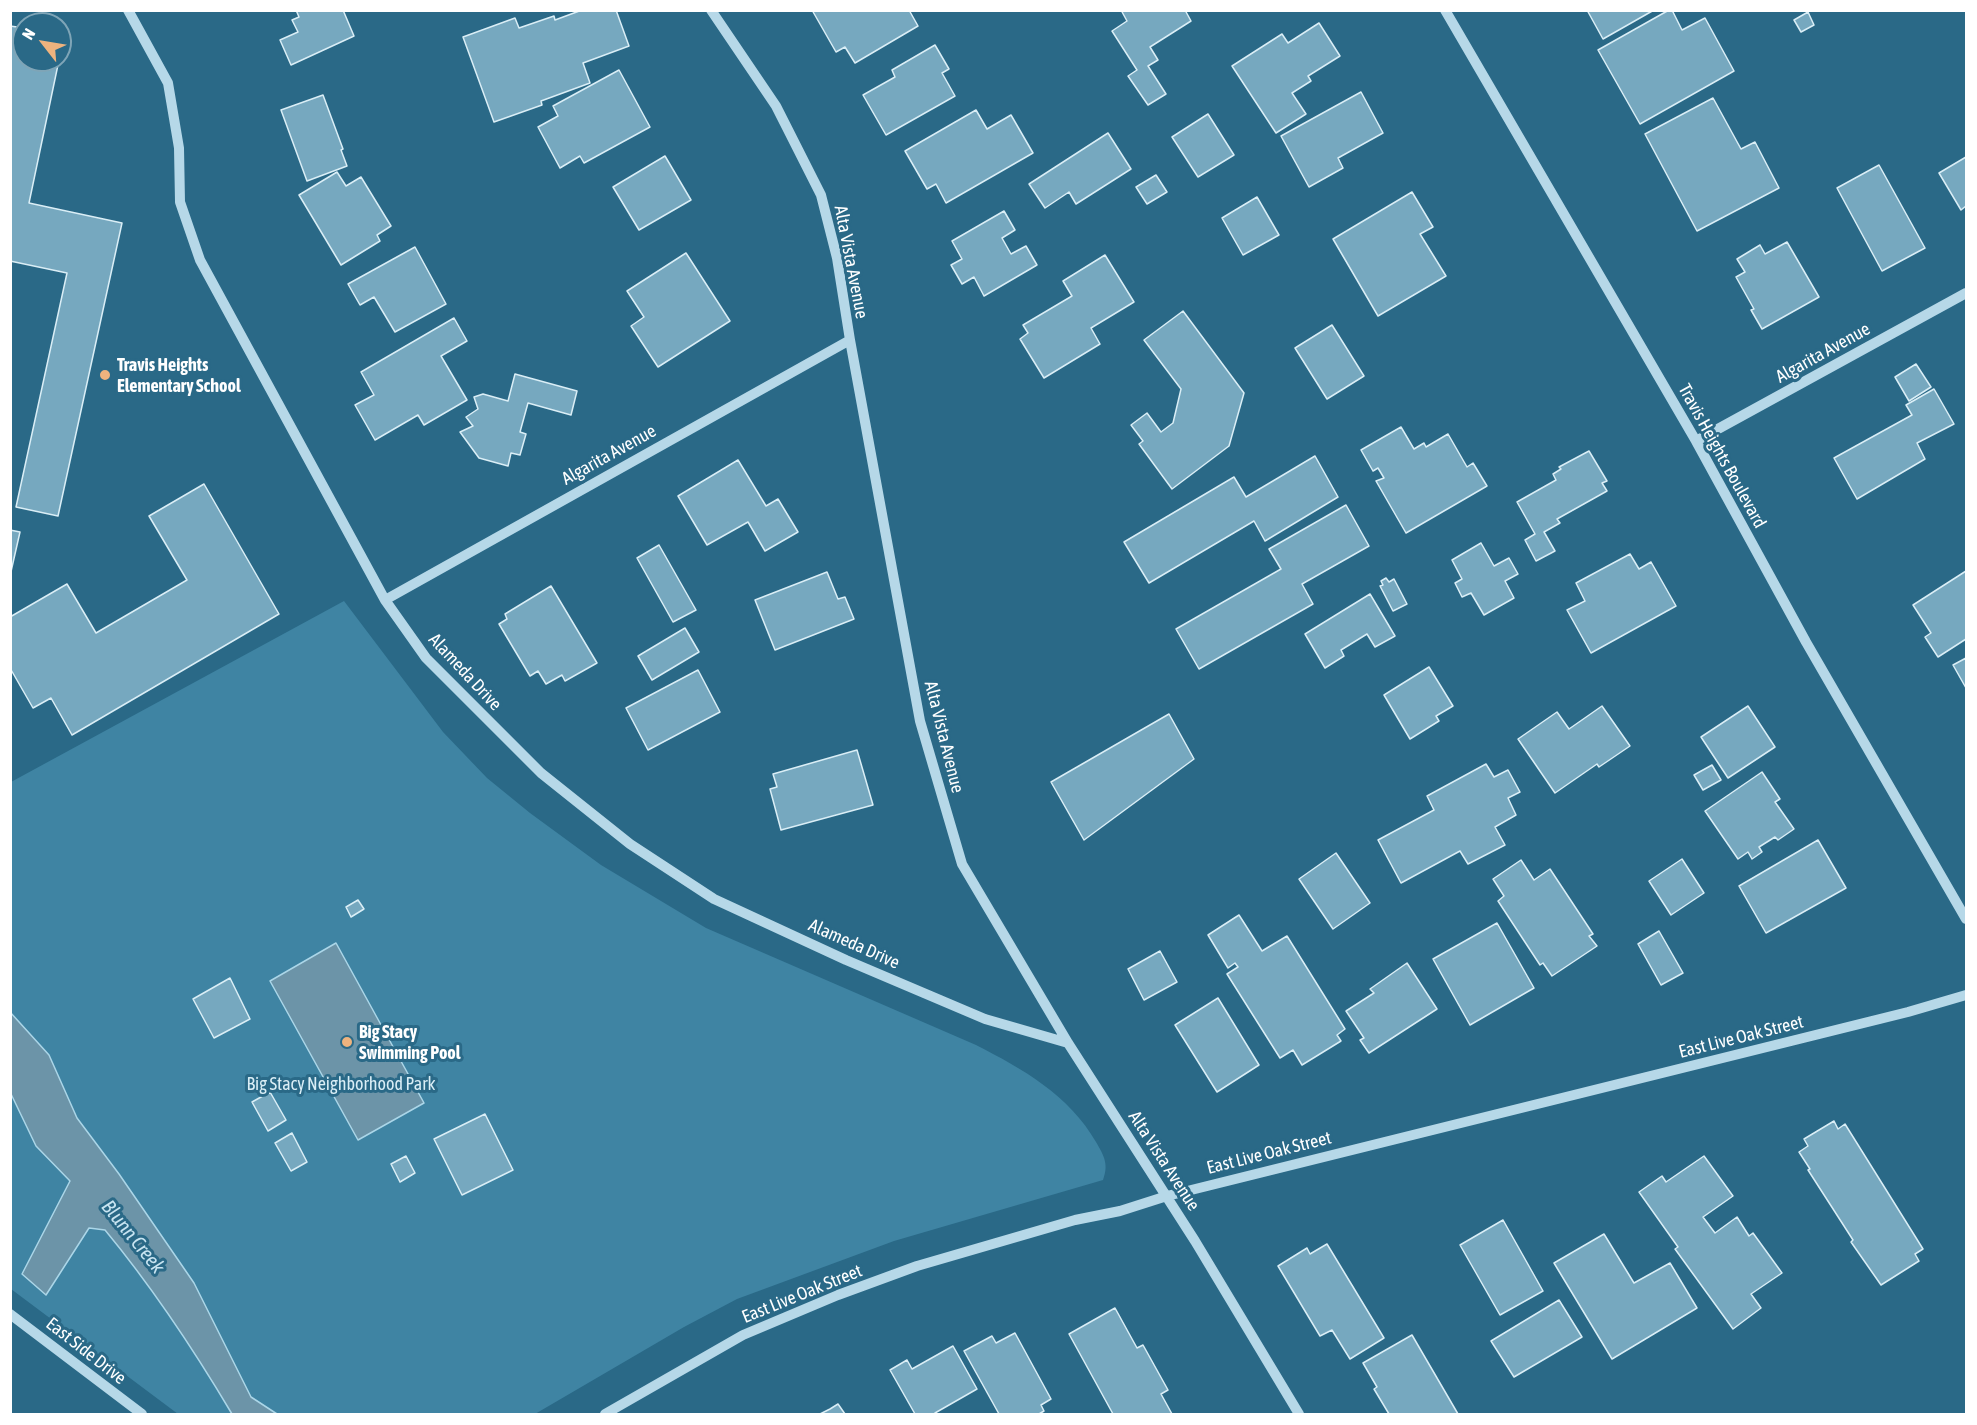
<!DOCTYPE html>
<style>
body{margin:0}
#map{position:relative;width:1977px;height:1425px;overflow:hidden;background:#2a6987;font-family:"Asap Condensed",sans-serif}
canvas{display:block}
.frame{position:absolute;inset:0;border:12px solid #fff;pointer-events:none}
.north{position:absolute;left:12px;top:12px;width:60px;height:60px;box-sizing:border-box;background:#2a6987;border:2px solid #7fa5b7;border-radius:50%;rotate:301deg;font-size:16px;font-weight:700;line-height:24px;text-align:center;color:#fff}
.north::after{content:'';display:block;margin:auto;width:21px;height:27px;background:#eeb37e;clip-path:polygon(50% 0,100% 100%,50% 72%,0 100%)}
</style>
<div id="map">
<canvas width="1977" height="1425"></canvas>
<div class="frame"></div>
<div class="north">N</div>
</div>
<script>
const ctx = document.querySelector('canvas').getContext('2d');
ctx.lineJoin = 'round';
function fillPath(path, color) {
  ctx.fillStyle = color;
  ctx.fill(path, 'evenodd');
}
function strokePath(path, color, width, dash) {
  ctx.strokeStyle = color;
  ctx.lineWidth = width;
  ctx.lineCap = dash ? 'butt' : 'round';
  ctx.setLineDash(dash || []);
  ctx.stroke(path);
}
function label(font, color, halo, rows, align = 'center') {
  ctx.font = font + ' "Asap Condensed",sans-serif';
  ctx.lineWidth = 6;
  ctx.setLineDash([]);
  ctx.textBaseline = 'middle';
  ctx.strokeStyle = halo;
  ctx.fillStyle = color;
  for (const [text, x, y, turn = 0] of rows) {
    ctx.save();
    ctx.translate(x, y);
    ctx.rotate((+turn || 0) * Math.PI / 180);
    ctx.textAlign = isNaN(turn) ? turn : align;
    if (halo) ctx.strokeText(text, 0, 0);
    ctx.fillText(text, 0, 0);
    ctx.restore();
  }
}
fillPath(new Path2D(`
 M344 601 443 732 487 778 530 813 601 865 706 928 976 1045C1023 1069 1069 1095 1096 1142 1104 1156 1109 1164 1103 1180L894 1241 737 1299 684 1327 535 1414H178L11 1289V782Z`), '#3f84a3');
const water = new Path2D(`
 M336 943 424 1103 358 1140 270 981Z
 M10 1012 49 1055 77 1118 119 1174 194 1283 251 1397 277 1414H232C194 1350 153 1288 105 1230L89 1228 46 1295 22 1274 70 1181 36 1146 11 1094Z`);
fillPath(water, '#6c94a8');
strokePath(water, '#abd6e8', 1.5);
const building = new Path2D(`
 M296 10H343L354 36 291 65 280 40 298 32 292 20 299 17Z
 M582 10H616L629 46 583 63 590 83 541 101 542 105 494 122 463 37 515 18 519 28 554 16 555 20Z
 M812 10H909L918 26 855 63 845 47 836 52Z
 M1121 10H1185L1191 21 1150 47 1158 60 1148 66 1166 94 1148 105 1128 76 1137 70 1112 31 1127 21Z
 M1587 10H1654L1603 39Z
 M1669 10H1672L1682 30 1705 18 1734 71 1640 124 1598 50Z
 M1808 12 1814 25 1801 32 1794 20Z
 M1319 23 1340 56 1308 76 1311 81 1292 93 1306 114 1276 133 1232 66 1282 34 1288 43Z
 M10 26 24 28V60H59L29 203 122 223 58 516 16 507 67 273 10 261Z
 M60 36 64 37 60 57Z
 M935 45 949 69 942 73 955 96 886 135 863 95 895 77 892 70Z
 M619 70 650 127 584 163 580 156 560 168 538 127 558 116 553 106Z
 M1361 92 1383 133 1338 158 1343 168 1309 187 1281 136Z
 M323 95 343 149 341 150 347 166 307 181 281 110Z
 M1713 98 1741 149 1755 142 1779 188 1697 231 1645 134Z
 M976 110 987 129 1011 115 1033 153 946 203 936 184 927 189 905 151Z
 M1208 114 1234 155 1198 177 1172 137Z
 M1108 133 1131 169 1076 204 1069 192 1045 208 1029 184Z
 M665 156 691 200 639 230 613 187Z
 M1966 157V206L1961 210 1939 173Z
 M1879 165 1925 248 1882 271 1837 188Z
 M337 172 346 186 361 177 391 226 377 235 380 241 341 265 299 195Z
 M1156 175 1167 192 1147 204 1136 187Z
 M1412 192 1433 227 1420 234 1446 276 1378 316 1333 239Z
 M1257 197 1279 235 1243 255 1222 218Z
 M1004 211 1015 230 1002 238 1011 254 1026 246 1037 265 984 296 974 277 962 284 951 265 962 259 952 241Z
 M1787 242 1819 297 1762 329 1751 310 1754 309 1736 277 1745 272 1737 259 1760 245 1765 254Z
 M415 247 446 304 395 332 374 297 360 305 348 284Z
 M686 253 730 321 658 367 631 326 644 317 627 291Z
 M1105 255 1134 302 1091 328 1100 344 1044 378 1020 339 1028 333 1023 325 1072 296 1063 281Z
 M1183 311 1244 393 1229 446 1172 489 1139 444 1143 441 1131 425 1147 413 1161 432 1173 423 1181 389 1144 340Z
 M454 318 467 341 441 356 467 400 424 425 418 415 375 440 355 405 374 395 361 372Z
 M1332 325 1364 376 1327 399 1295 348Z
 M1916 364 1931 387 1909 401 1895 377Z
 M515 374 577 391 571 415 528 403 520 432 526 434 520 455 511 453 508 466 479 458 460 432 473 426 466 417 478 409 474 397 483 394 508 401Z
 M1934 389 1954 424 1917 443 1925 459 1857 499 1834 458 1912 415 1906 405Z
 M1401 427 1414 449 1424 443 1426 447 1448 434 1467 467 1473 463 1487 486 1406 533 1376 481 1384 478 1378 468 1373 471 1361 450Z
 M1589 451 1607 481 1602 483 1607 491 1557 519 1560 523 1544 532 1555 551 1536 561 1525 540 1535 534 1517 502 1556 480 1553 474 1561 469 1559 467Z
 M1315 456 1338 497 1265 541 1254 521 1149 583 1124 542 1234 477 1246 497Z
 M738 460 766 506 778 499 798 532 765 551 748 522 707 545 678 496Z
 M204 484 279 614 72 735 51 698 33 708 10 668V617L67 584 96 633 187 580 149 516Z
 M1346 505 1369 546 1302 584 1313 604 1199 669 1176 629 1281 569 1269 549Z
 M10 530 20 532 10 576Z
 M1481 543 1494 566 1509 558 1518 574 1505 581 1514 598 1484 615 1471 593 1462 597 1455 583 1462 579 1452 560Z
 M659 545 696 610 673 622 637 558Z
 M1630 554 1639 569 1651 562 1676 606 1591 653 1567 610 1585 601 1576 583Z
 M1966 571V639L1938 657 1925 637 1931 633 1913 605Z
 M827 572 838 599 845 597 854 619 775 650 755 600Z
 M1386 578 1389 582 1394 579 1407 604 1393 611 1380 586 1383 585 1381 581Z
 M551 586 597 663 565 681 562 675 546 684 538 671 530 676 499 624 507 619 505 614Z
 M1370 594 1395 636 1375 647 1367 634 1341 650 1344 656 1325 668 1305 634Z
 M685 628 699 652 652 680 638 656Z
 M1966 658V688L1953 665Z
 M1429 667 1453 706 1436 716 1439 721 1410 739 1384 695Z
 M698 670 720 712 648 750 626 708Z
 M1602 706 1630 746 1599 767 1597 764 1555 793 1518 739 1557 712 1569 729Z
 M1748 706 1775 747 1728 778 1701 737Z
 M1169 714 1194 759 1084 840 1051 782Z
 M857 750 873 805 781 830 770 789 777 787 773 774Z
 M1486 764 1494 777 1508 770 1520 792 1508 798 1516 815 1495 827 1505 845 1468 864 1460 851 1401 883 1378 840 1434 810 1427 796Z
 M1712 765 1721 780 1703 790 1694 775Z
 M1762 772 1780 799 1775 802 1794 829 1778 840 1775 837 1759 847 1762 852 1752 859 1748 852 1738 859 1705 811Z
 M1818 840 1846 888 1766 933 1739 886Z
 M1336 853 1370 903 1333 929 1299 879Z
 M1682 859 1704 893 1671 915 1649 881Z
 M1521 860 1534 880 1550 869 1593 934 1589 936 1597 946 1552 976 1543 963 1540 965 1498 901 1504 896 1493 879Z
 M358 900 364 909 351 917 346 907Z
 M1239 915 1262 951 1287 936 1345 1029 1337 1035 1341 1041 1302 1065 1293 1050 1280 1058 1227 974 1238 967 1235 963 1228 968 1208 935Z
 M1497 923 1534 988 1470 1025 1433 959Z
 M1659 931 1683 973 1661 985 1638 944Z
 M1160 951 1177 982 1144 1000 1128 969Z
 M1407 963 1437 1009 1369 1053 1360 1040 1364 1038 1346 1011 1374 993 1370 989Z
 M230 978 250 1019 214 1038 193 999Z
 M1218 998 1259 1065 1217 1092 1175 1025Z
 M270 1092 286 1120 268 1131 252 1102Z
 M485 1114 513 1170 462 1195 434 1139Z
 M1834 1121 1838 1129 1845 1124 1923 1249 1915 1254 1919 1261 1881 1285 1851 1242 1853 1240 1808 1170 1810 1169 1799 1152 1808 1146 1804 1139Z
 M292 1133 307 1162 291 1171 275 1143Z
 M406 1156 415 1173 400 1182 391 1164Z
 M1704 1156 1733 1196 1703 1217 1715 1233 1737 1217 1749 1236 1753 1233 1782 1273 1751 1294 1761 1308 1733 1329 1675 1249 1678 1247 1639 1192 1662 1176 1666 1182Z
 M1503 1220 1543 1291 1500 1315 1460 1245Z
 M1604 1234 1634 1283 1670 1263 1697 1308 1612 1359 1554 1263Z
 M1327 1244 1384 1338 1350 1359 1332 1330 1320 1336 1278 1266 1307 1248 1310 1254Z
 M1559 1300 1582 1337 1514 1377 1491 1341Z
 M1115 1308 1137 1348 1143 1345 1168 1390 1161 1394 1172 1414H1113L1069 1334Z
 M1015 1333 1051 1399 1041 1405 1044 1411 1039 1414H999L964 1351 992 1336 996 1343Z
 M1412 1335 1458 1414H1389L1374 1389 1377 1387 1363 1363Z
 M953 1346 977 1389 935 1413 936 1414H915L890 1370 907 1360 912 1369Z
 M838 1404 845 1414H820L830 1409Z`);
fillPath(building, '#76a8bf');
strokePath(building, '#daeef6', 1.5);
strokePath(new Path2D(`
 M128 10 168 83 179 148 180 202 200 260 385 600 426 658 541 773 630 844 714 899 846 960 985 1019 1068 1043
 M711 10 776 106 821 195 837 258 850 340 920 721 962 864 1068 1043 1195 1241 1299 1414
 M1445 10 1696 441 1806 642 1966 919
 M1696 441 1966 293
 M385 600 850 340
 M10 1314 142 1414
 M605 1414 743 1335 838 1295 917 1266 1075 1220 1120 1211 1167 1196 1908 1012 1966 995`), '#b6d8e8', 10);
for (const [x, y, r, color] of [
 [105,375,6,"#eeb37e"],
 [347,1042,6,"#eeb37e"]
]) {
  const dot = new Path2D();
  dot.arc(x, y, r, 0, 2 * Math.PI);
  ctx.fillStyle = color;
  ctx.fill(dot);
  strokePath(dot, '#2a6987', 2);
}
label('18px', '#fff', '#2a6987', [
 ["Alta Vista Avenue",851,262,79],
 ["Algarita Avenue",1823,353,-29],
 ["Algarita Avenue",609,455,-29],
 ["Travis Heights Boulevard",1722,456,61],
 ["Alameda Drive",465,672,47],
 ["Alta Vista Avenue",944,737,76],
 ["Alameda Drive",854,944,24],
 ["East Live Oak Street",1741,1037,-14],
 ["East Live Oak Street",1269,1153,-14],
 ["Alta Vista Avenue",1164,1161,57],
 ["East Live Oak Street",802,1294,-22],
 ["East Side Drive",86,1351,38]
]);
label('bold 18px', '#fff', '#2a6987', [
 ["Travis Heights",117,365],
 ["Elementary School",117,386],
 ["Big Stacy",359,1032],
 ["Swimming Pool",359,1053]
], 'left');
label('18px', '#daeef6', '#2a6987', [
 ["Big Stacy Neighborhood Park",341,1084]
]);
label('italic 20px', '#c8e4f1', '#2a6987', [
 ["Blunn Creek",133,1237,51]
]);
</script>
